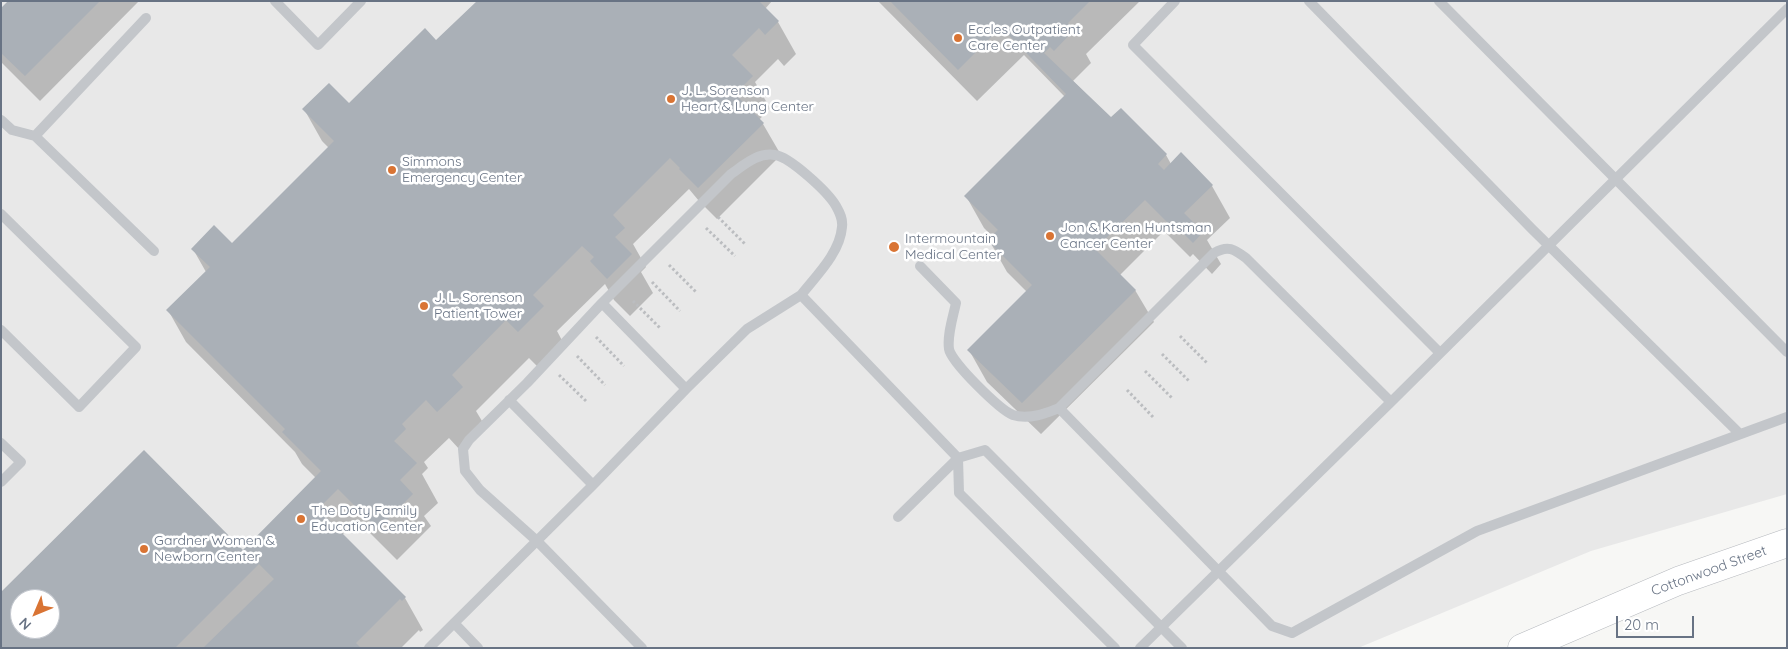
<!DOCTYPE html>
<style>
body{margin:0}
#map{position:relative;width:1788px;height:649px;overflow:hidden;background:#f7f7f5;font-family:Quicksand,sans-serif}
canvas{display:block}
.frame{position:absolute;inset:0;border:2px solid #687384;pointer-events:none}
.north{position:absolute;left:10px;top:589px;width:50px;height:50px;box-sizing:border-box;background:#fff;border:1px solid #c3c7ce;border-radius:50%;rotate:225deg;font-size:14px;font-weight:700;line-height:20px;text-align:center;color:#687384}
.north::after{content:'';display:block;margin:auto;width:18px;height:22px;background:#d97434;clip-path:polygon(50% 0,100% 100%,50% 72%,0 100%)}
.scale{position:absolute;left:1616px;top:616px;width:78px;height:22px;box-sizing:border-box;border:2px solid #687384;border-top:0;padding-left:6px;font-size:15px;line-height:18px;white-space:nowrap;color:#687384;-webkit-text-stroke:4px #fff;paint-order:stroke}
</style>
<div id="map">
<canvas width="1788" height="649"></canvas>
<div class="frame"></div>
<div class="north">N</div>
<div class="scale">20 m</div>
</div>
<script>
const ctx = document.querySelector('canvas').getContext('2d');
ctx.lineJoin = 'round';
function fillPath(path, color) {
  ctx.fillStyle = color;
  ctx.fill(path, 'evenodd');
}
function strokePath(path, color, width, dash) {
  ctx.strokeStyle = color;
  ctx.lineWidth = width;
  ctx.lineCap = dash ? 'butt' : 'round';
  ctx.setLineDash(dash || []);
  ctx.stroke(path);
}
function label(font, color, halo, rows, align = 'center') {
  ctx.font = font + ' Quicksand,sans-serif';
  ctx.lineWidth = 5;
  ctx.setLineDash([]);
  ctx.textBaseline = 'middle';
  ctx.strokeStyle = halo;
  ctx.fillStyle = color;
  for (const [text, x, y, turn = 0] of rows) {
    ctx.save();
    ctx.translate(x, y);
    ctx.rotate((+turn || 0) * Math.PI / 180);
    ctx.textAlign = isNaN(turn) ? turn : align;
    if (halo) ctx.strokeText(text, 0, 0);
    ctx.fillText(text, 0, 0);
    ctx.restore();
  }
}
fillPath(new Path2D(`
 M1 1H1787V494L1591 551 1358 648H1ZM20 599H50V629H20Z`), '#e8e8e8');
fillPath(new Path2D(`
 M10 1H139L40 101 1 62V10Z
 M478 1H772L765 9 778 22 796 54 784 66 778 59 755 82 770 108 759 120 763 124 781 155 717 219 699 201 689 189 633 244 646 267 641 272 653 293 630 316 614 300 605 284 557 331 565 346 541 370 529 358 476 411 485 426 460 450 449 438 424 462 428 468 422 474 438 503 424 516 431 526 397 560 357 520 342 535 405 598 423 630 420 632 419 630 401 648H1V593L243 551 316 478 302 464 295 452 186 342 168 310 206 272 193 249 232 245 329 148 322 141 304 109 349 105 436 42ZM20 599H50V629H20Z
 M878 1H1140L1086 54 1091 63 1073 81 1111 119 1166 155 1171 164 1212 186 1230 218 1207 240 1221 264 1212 274 1193 254 1190 257 1164 231 1120 275 1135 290 1154 322 1041 434 987 382 969 350 1027 292 1007 272 989 240 992 236 984 228 966 196 1065 97 1024 55 977 101Z`), '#0003');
fillPath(new Path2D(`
 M8 1H100L25 76 1 53V8Z
 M477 1H759L779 21 765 35 759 28 732 55 753 76 735 94 764 123 698 188 679 169 680 168 670 158 613 215 625 228 615 237 632 254 607 279 590 261 594 257 582 246 533 295 544 306 518 332 506 320 452 375 463 387 437 412 426 400 402 424 406 429 394 441 417 463 400 480 413 494 378 529 338 489 318 509 406 597 402 601 400 599 356 643 361 648H203L274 579 259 564 175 648H1V592L144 450 243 550 321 471 282 432 285 429 166 310 210 267 191 249 214 225 232 243 334 141 302 109 329 83 349 103 425 28 436 40ZM20 599H50V629H20Z
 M890 1H1090L1068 23 1074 30 1054 51 1050 47 1044 53 1111 117 1121 108 1167 154 1158 164 1164 170 1181 152 1213 185 1184 213 1203 232 1193 243 1174 224 1171 226 1145 200 1095 249 1136 290 1022 403 967 350 1032 285 987 240 998 230 964 196 1066 94 1001 27 958 70Z`), '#aab0b7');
const secondary = new Path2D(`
 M1522 648 1678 581 1787 543`);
strokePath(secondary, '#b6b9be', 29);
strokePath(new Path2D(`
 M718 217 746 245
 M706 228 735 256
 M669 265 697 293
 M652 282 680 311
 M633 301 661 329
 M1180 336 1207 363
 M596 337 624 366
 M1162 354 1189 381
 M577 356 605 385
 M1145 371 1172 398
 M559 375 587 402
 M1127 390 1153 417`), '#bbbdc0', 3, [2.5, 2.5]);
strokePath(new Path2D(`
 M275 1 318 45 361 1
 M1175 1 1133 45 1440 353
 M1309 1 1532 229 1740 434
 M1439 1 1787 352
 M1 120 12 130 35 136 146 18
 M35 136 154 251
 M1 214 136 347 79 407 1 330
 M920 266 956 303C953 317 947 335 949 349 951 362 1000 410 1013 415 1028 420 1045 414 1059 408
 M602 303 686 389
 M509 400 593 485
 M1391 402 1246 258C1234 249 1228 245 1214 253L1059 408 1272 626 1292 633 1477 531 1787 417
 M1 443 21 462 1 482
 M898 517 958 458 985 450 1182 648
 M454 623 478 648
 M429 648 593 485 686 389 747 329 801 295 958 458 959 493 1115 648
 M642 648 537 541 480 490 465 471 463 449 469 440 527 383 602 303 731 174C744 165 758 152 775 155 790 157 828 192 836 206 840 213 843 219 842 227 840 253 816 276 801 295
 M1140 648 1391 402 1787 9`), '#c3c6ca', 10);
strokePath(secondary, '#fff', 28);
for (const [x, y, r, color] of [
 [958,38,5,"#d97434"],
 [671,99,5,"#d97434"],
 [392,170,5,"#d97434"],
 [1050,236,5,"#d97434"],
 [894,247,6,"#d97434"],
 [424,306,5,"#d97434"],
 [301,519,5,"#d97434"],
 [144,549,5,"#d97434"]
]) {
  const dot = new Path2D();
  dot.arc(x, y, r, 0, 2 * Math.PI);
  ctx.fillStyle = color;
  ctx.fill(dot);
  strokePath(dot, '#fff', 2);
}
label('14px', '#687384', '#fff', [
 ["Eccles Outpatient",968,30],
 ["Care Center",968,46],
 ["J. L. Sorenson",681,91],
 ["Heart & Lung Center",681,107],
 ["Simmons",402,162],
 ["Emergency Center",402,178],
 ["Jon & Karen Huntsman",1060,228],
 ["Cancer Center",1060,244],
 ["Intermountain",905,239],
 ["Medical Center",905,255],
 ["J. L. Sorenson",434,298],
 ["Patient Tower",434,314],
 ["The Doty Family",311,511],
 ["Education Center",311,527],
 ["Gardner Women &",154,541],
 ["Newborn Center",154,557]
], 'left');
label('14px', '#687384', '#fff', [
 ["Cottonwood Street",1709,571,-20]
]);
</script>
